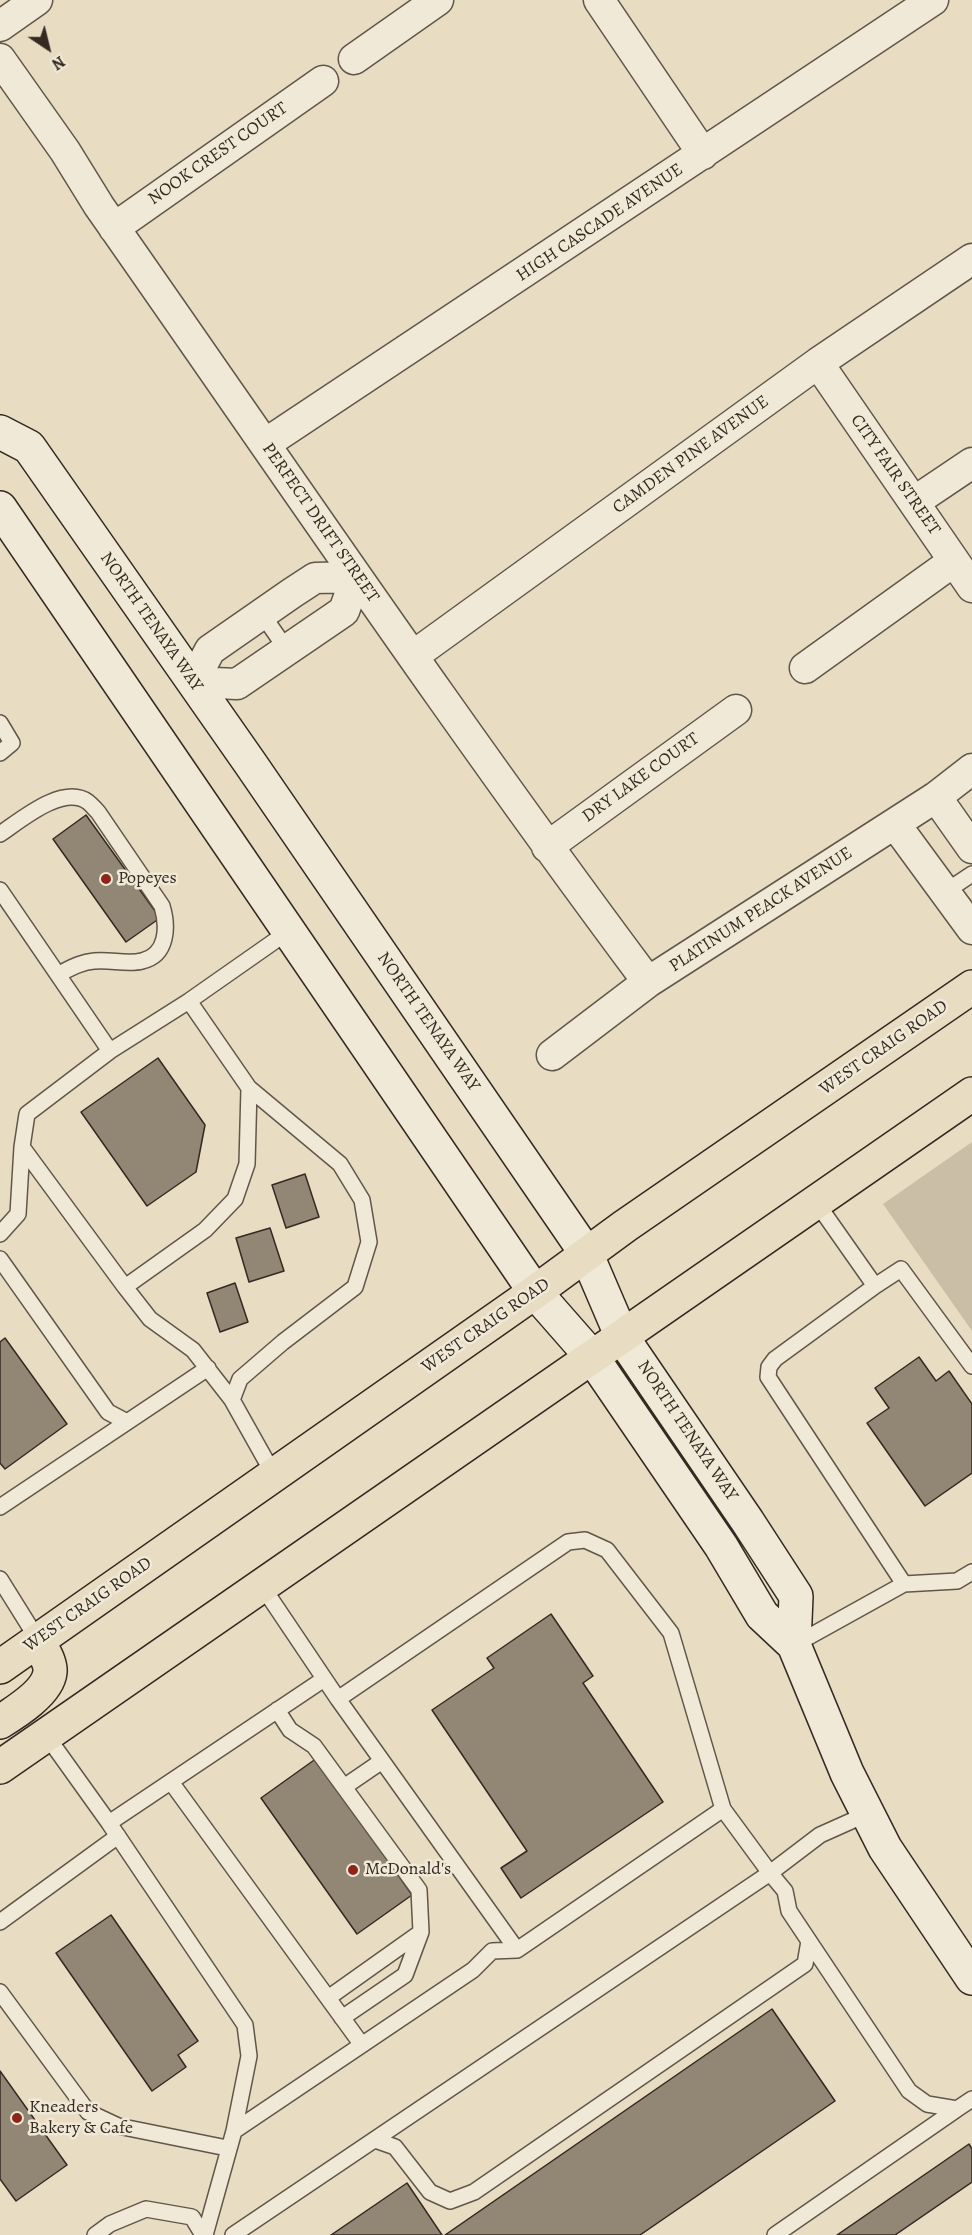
<!DOCTYPE html>
<style>
body{margin:0}
#map{position:relative;width:972px;height:2235px;overflow:hidden;background:#e8ddc2;font-family:Alegreya,serif}
canvas{display:block}
.north{position:absolute;left:18px;top:18px;width:60px;height:60px;-webkit-text-stroke:4px #f0e9d7;paint-order:stroke;rotate:145deg;font-size:16px;font-weight:700;line-height:24px;text-align:center;color:#352921}
.north::after{content:'';display:block;margin:auto;width:21px;height:27px;background:#352921;clip-path:polygon(50% 0,100% 100%,50% 72%,0 100%)}
</style>
<div id="map">
<canvas width="972" height="2235"></canvas>
<div class="north">N</div>
</div>
<script>
const ctx = document.querySelector('canvas').getContext('2d');
ctx.lineJoin = 'round';
function fillPath(path, color) {
  ctx.fillStyle = color;
  ctx.fill(path, 'evenodd');
}
function strokePath(path, color, width, dash) {
  ctx.strokeStyle = color;
  ctx.lineWidth = width;
  ctx.lineCap = dash ? 'butt' : 'round';
  ctx.setLineDash(dash || []);
  ctx.stroke(path);
}
function label(font, color, halo, rows, align = 'center') {
  ctx.font = font + ' Alegreya,serif';
  ctx.lineWidth = 5;
  ctx.setLineDash([]);
  ctx.textBaseline = 'middle';
  ctx.strokeStyle = halo;
  ctx.fillStyle = color;
  for (const [text, x, y, turn = 0] of rows) {
    ctx.save();
    ctx.translate(x, y);
    ctx.rotate((+turn || 0) * Math.PI / 180);
    ctx.textAlign = isNaN(turn) ? turn : align;
    if (halo) ctx.strokeText(text, 0, 0);
    ctx.fillText(text, 0, 0);
    ctx.restore();
  }
}
fillPath(new Path2D(`
 M972 1142V1331L883 1204Z`), '#cabea7');
const building = new Path2D(`
 M86 815 160 918 126 942 53 839Z
 M158 1058 205 1125 196 1172 147 1206 81 1112Z
 M305 1174 319 1217 286 1228 272 1185Z
 M270 1228 284 1271 249 1282 236 1238Z
 M235 1283 248 1322 220 1332 207 1293Z
 M5 1338 67 1424 5 1469 0 1463V1342Z
 M919 1357 936 1381 949 1371 972 1404V1473L925 1506 867 1423 889 1408 875 1388Z
 M551 1614 593 1676 583 1683 663 1802 521 1898 501 1868 527 1851 432 1710 494 1668 487 1658Z
 M317 1758 412 1895 357 1934 261 1798Z
 M111 1915 198 2041 178 2055 186 2067 152 2091 56 1953Z
 M772 2009 835 2101 640 2235H445Z
 M0 2071 67 2165 16 2201 0 2179Z
 M969 2144 972 2149V2182L895 2235H837Z
 M407 2183 442 2235H331Z`);
fillPath(building, '#928775');
strokePath(building, '#352921', 1.5);
const service = new Path2D(`
 M262 614 287 650
 M0 723 12 743 0 753
 M0 834C21 820 63 784 88 802 92 805 95 809 98 812L162 906C168 926 168 955 142 961 127 965 110 959 94 961 81 962 71 968 59 974
 M0 890 110 1051
 M945 892 972 874
 M189 1001 249 1088 340 1164 362 1200 369 1242 355 1287 283 1342 240 1379 232 1400 274 1475
 M22 1147 125 1287 205 1230 235 1199 247 1164 249 1088
 M0 1234 18 1214 22 1147 27 1114 110 1051 189 1001 289 931
 M0 1259 108 1412 127 1422
 M875 1286 901 1269 972 1366
 M125 1287 150 1319 193 1350 232 1400
 M0 1507 208 1368
 M0 1579 38 1640
 M904 1584 957 1581 972 1572
 M262 1586 338 1699 517 1950 723 1809 770 1873 820 1835 867 1814
 M794 1645 904 1584 768 1377 769 1367 775 1359 875 1286 816 1202
 M338 1699 568 1542 585 1540 607 1550 671 1633 723 1809
 M277 1710 290 1730 314 1746 419 1890 421 1932 328 1998
 M46 1735 109 1823 245 2025 249 2056 234 2131 205 2235
 M171 1782 362 2045
 M344 1787 382 1761
 M109 1823 324 1679
 M0 1922 118 1836
 M0 1992 88 2112 118 2126 227 2148
 M342 2018 405 1975 421 1932
 M234 2131 473 1970 492 1951 517 1950
 M375 2140 395 2147 430 2192 450 2201 474 2192 805 1964 809 1941
 M95 2235 110 2224 146 2209 192 2217 203 2235
 M233 2235 770 1873 785 1891 789 1911 909 2091 927 2104 957 2109 972 2099
 M775 2235 957 2109`);
const minor = new Path2D(`
 M599 0 703 154
 M0 26 37 0
 M0 59 65 151 99 206C281 466 458 728 648 982
 M354 59 438 0
 M114 228 323 81
 M818 363 972 587
 M265 444 933 0
 M914 502 972 463
 M356 577 344 611 237 684 193 682 210 650 292 593 315 578Z
 M413 656 818 363 972 259
 M805 668 954 561
 M936 797 972 848
 M895 824 972 929
 M547 847 736 710
 M552 1055 648 982 936 797 972 769`);
const secondary = new Path2D(`
 M0 432 29 447 250 763 586 1253 622 1337 748 1522 796 1596 794 1645 847 1773 885 1848 972 1978
 M0 508 535 1292 592 1357 721 1546 762 1615 794 1645`);
const primary = new Path2D(`
 M0 1667 535 1292 625 1226 972 987
 M0 1722C16 1712 48 1692 50 1672 51 1662 42 1649 38 1640
 M0 1767 972 1094`);
strokePath(service, '#625649', 18);
strokePath(minor, '#625649', 33);
strokePath(secondary, '#352921', 36);
strokePath(primary, '#352921', 36);
strokePath(service, '#f0e9d7', 15);
strokePath(minor, '#f0e9d7', 30);
strokePath(secondary, '#f0e9d7', 33);
strokePath(primary, '#e8ddc2', 33);
for (const [x, y, r, color] of [
 [106,879,6,"#8f2418"],
 [353,1870,6,"#8f2418"],
 [17,2118,6,"#8f2418"]
]) {
  const dot = new Path2D();
  dot.arc(x, y, r, 0, 2 * Math.PI);
  ctx.fillStyle = color;
  ctx.fill(dot);
  strokePath(dot, '#f0e9d7', 2);
}
label('18px', '#352921', '#f0e9d7', [
 ["NOOK CREST COURT",218,154,-35],
 ["HIGH CASCADE AVENUE",600,223,-34],
 ["CAMDEN PINE AVENUE",691,455,-36],
 ["CITY FAIR STREET",895,475,55],
 ["PERFECT DRIFT STREET",320,523,55],
 ["NORTH TENAYA WAY",151,622,55],
 ["DRY LAKE COURT",641,778,-36],
 ["PLATINUM PEACK AVENUE",761,910,-33],
 ["NORTH TENAYA WAY",428,1022,55],
 ["WEST CRAIG ROAD",884,1048,-35],
 ["WEST CRAIG ROAD",486,1326,-35],
 ["NORTH TENAYA WAY",687,1431,56],
 ["WEST CRAIG ROAD",88,1605,-35]
]);
label('18px', '#352921', '#f0e9d7', [
 ["Popeyes",118,879],
 ["McDonald's",365,1870],
 ["Kneaders",29,2108],
 ["Bakery & Cafe",29,2129]
], 'left');
</script>
